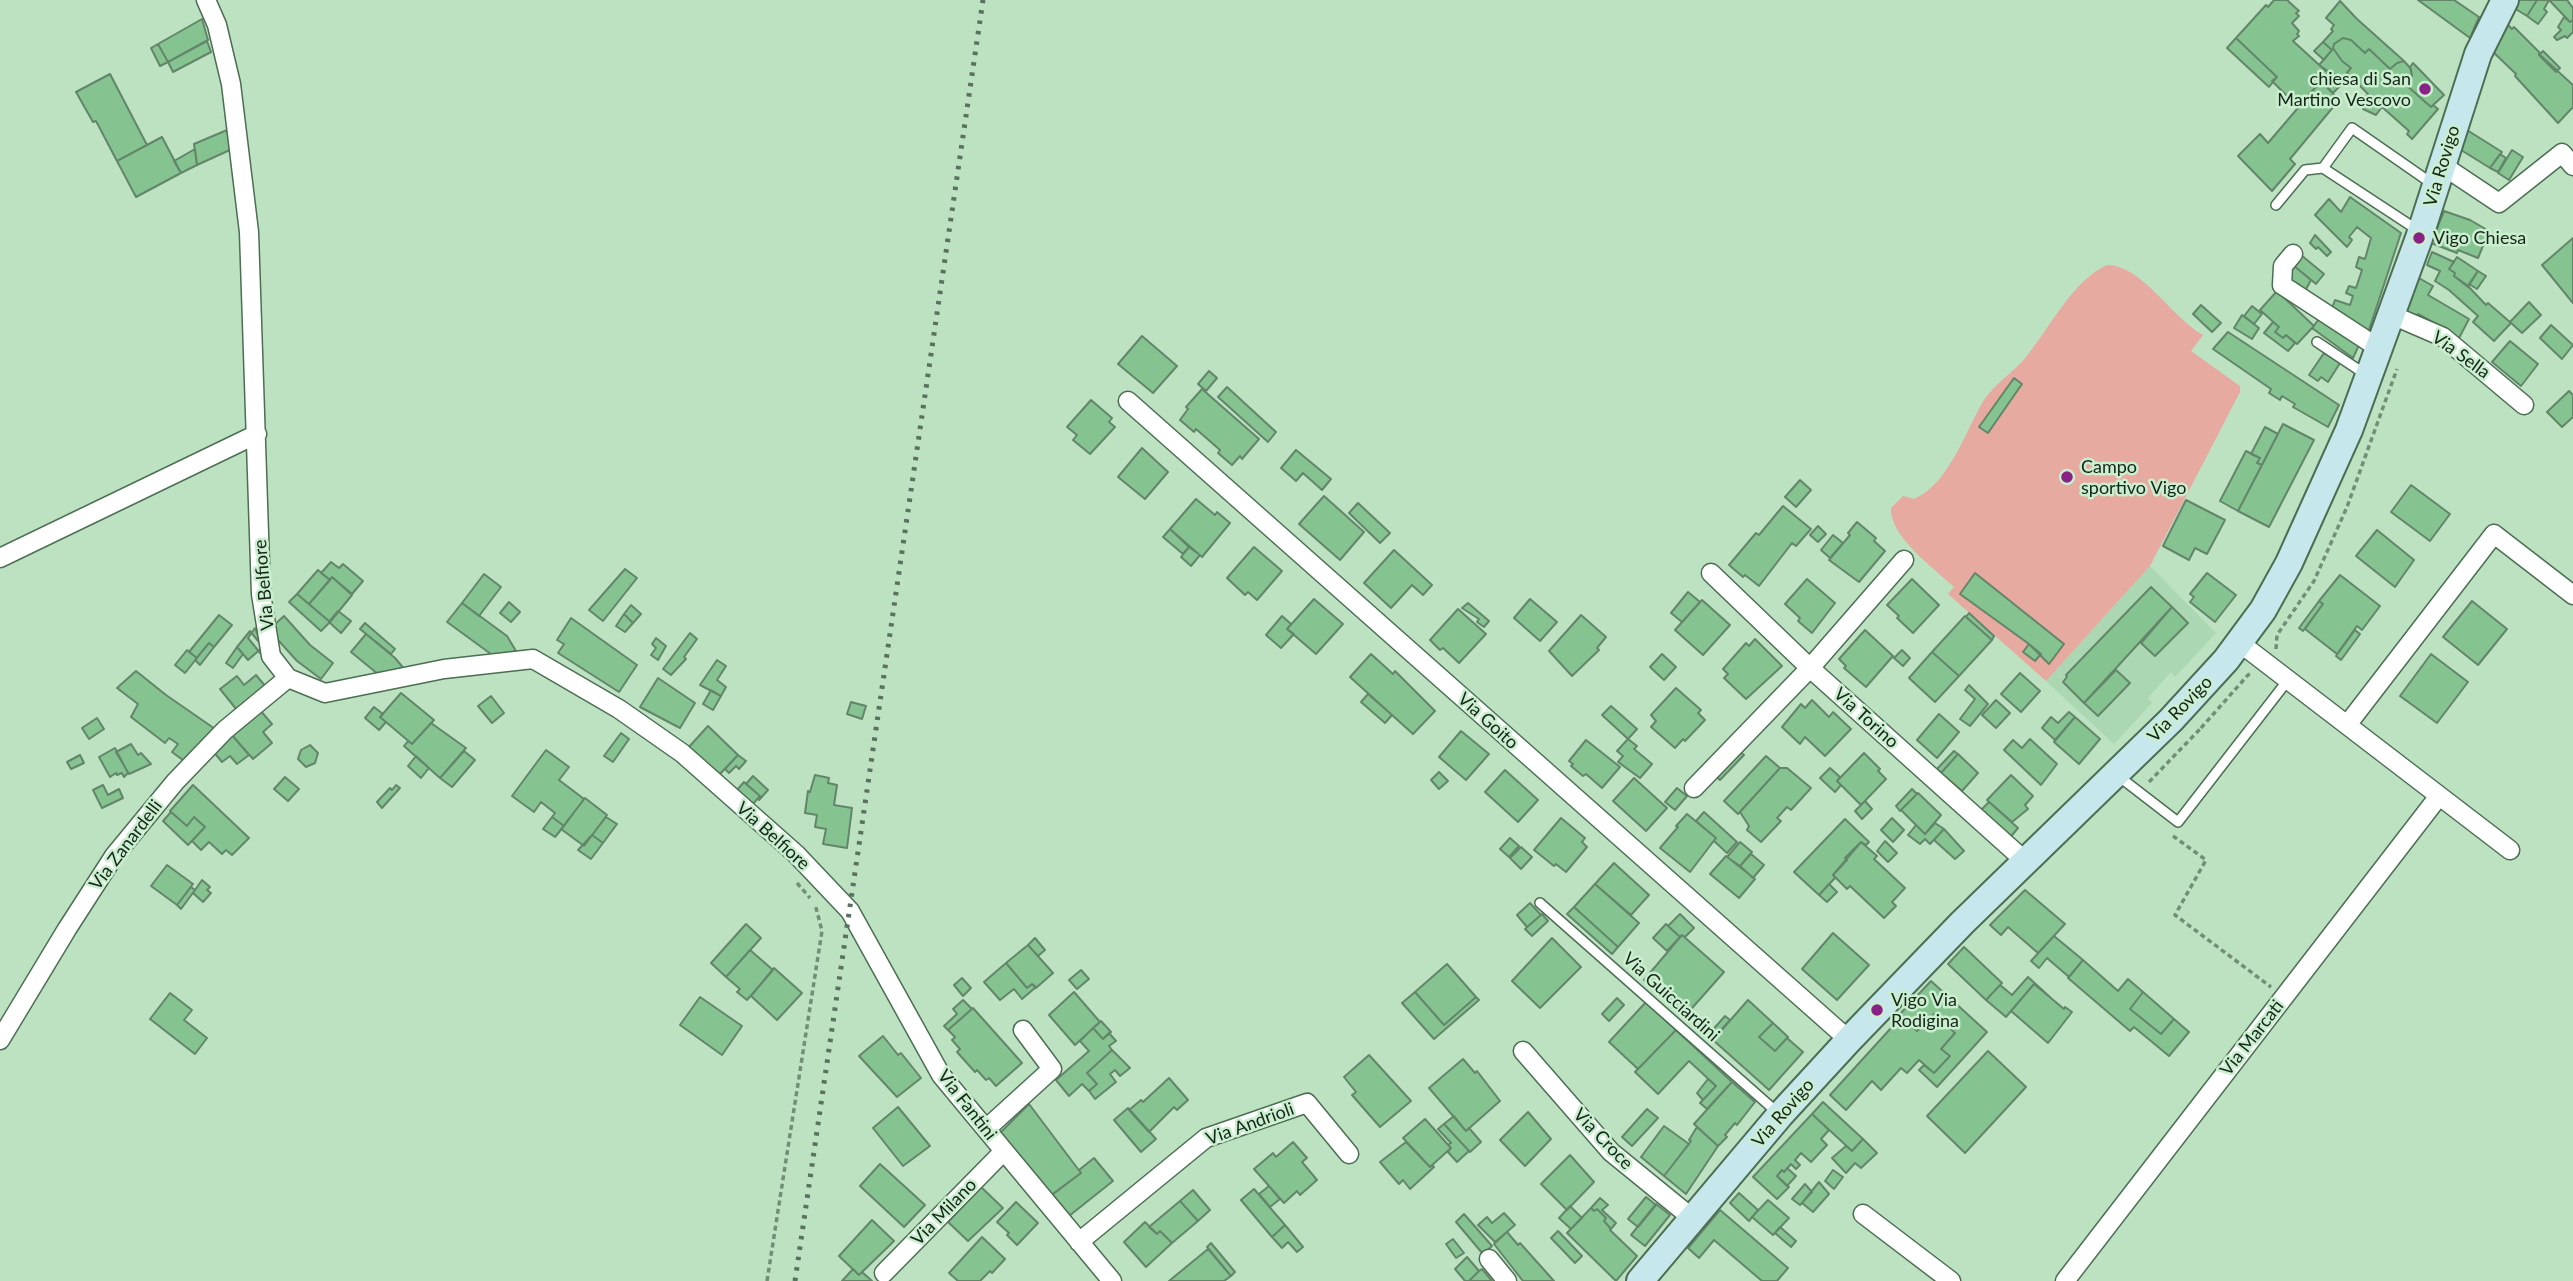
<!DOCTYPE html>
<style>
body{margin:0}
canvas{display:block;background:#bce2c2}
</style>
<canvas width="2573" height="1281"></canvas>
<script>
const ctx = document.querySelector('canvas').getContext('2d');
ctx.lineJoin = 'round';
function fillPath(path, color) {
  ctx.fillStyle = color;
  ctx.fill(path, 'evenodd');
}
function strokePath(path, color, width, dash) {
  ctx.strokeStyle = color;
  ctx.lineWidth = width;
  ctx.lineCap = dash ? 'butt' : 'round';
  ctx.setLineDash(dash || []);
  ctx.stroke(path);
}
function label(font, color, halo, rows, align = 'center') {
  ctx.font = font + ' Lato,sans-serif';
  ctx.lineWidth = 5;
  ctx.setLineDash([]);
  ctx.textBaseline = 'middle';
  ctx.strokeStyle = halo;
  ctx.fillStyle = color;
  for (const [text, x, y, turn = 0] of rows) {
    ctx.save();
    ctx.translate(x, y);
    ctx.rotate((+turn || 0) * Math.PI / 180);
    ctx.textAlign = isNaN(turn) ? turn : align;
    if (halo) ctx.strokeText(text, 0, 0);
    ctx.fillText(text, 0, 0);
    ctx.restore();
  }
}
fillPath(new Path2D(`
 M2150 566 2216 633 2175 677 2171 672 2148 698 2152 703 2114 744 2046 681Z`), '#abd7b2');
fillPath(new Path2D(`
 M2107 265C2142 265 2172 318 2203 335L2191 351 2240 386V392L2150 566 2046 681 1948 594 1954 587C1935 569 1889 536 1891 508L1903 496 1914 499C1950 483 1965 431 1984 400 1996 382 2013 373 2026 357 2049 329 2073 280 2107 265Z`), '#e6aaa0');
const building = new Path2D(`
 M2274 0H2287L2299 11 2296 13 2299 16 2292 23 2299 31 2297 34 2299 36 2293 41 2328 73 2298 107 2272 81 2277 77 2236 38 2266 5 2268 7Z
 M2418 0H2454L2479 17 2470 38Z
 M2519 0H2537L2527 16 2514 8Z
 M2537 0H2567L2573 8V20L2570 22 2549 0 2544 9 2547 12 2538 24 2527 16Z
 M2340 1 2357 19 2404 61 2397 63 2390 69 2369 49 2365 53 2351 40 2343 38 2334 44 2333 48 2342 61 2351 68 2341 80 2319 65 2332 50 2323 42 2333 31 2331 29 2334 25 2326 18Z
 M2564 17 2570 22 2573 20V32L2567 38 2565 36 2557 40 2554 37 2561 30 2558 27Z
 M202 19 208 40 168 62 158 44Z
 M2506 23 2512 29 2514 27 2540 53 2539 54 2573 85V107L2558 123 2515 76 2516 74 2490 49Z
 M2236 38 2277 77 2269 87 2227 48Z
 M2343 38 2351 40 2365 53 2369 49 2390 69 2397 63 2404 61 2411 69 2412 76 2405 84 2431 107 2433 105 2438 109 2412 139 2407 134 2409 131 2382 107 2376 115 2363 109V100L2368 94 2347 73 2351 68 2342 61 2333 48 2334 44Z
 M207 41 211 52 173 72 168 62Z
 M2323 42 2332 50 2324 60 2314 51Z
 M158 44 168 62 160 66 151 48Z
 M2543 51 2560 68 2556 72 2539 55Z
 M2413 63 2444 95 2431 107 2405 84 2412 76 2410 67Z
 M2331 71 2343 83 2333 93 2321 81Z
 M110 74 147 145 117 161 96 121 93 122 76 92Z
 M2321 81 2339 100 2290 159 2295 164 2272 191 2238 156 2260 134 2268 143Z
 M227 130 232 149 197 165 194 144Z
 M2467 130 2502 152 2490 168 2461 150Z
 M162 137 181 173 136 197 117 161Z
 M195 149 197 165 181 173 174 161Z
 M2512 150 2523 157 2509 180 2498 173Z
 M2500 154 2506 158 2498 172 2490 168Z
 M2350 197 2401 233 2368 333 2331 311 2335 300 2350 305 2353 296 2346 293 2349 286 2356 288 2362 270 2356 267 2359 257 2365 259 2371 238 2357 227 2349 237 2352 240 2347 247 2315 215 2329 199 2341 212Z
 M2444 211 2470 220 2489 231 2478 258 2458 250 2457 253 2431 243Z
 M2315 235 2331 252 2327 256 2318 247 2316 249 2310 243Z
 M2573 238V303L2542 265Z
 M2432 252 2454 262 2449 269 2455 273 2454 276 2467 285 2486 305 2488 303 2511 323 2494 341 2473 322 2478 316 2449 290 2435 281 2440 271 2427 265Z
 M2301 255 2324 274 2316 284 2293 265Z
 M2457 257 2478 271 2468 287 2454 276 2455 273 2449 269Z
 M2293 265 2311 280 2305 291 2298 284 2284 278Z
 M2478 271 2486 276 2477 289 2469 284Z
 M2417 277 2433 286 2428 295 2469 319 2459 338 2436 328 2438 325 2418 314 2417 316 2404 310Z
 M2277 291 2314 326 2297 344 2286 335 2283 338 2275 332 2279 327 2260 310Z
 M2529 302 2541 315 2522 333 2510 322Z
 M2201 305 2221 323 2212 332 2193 314Z
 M2252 306 2262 314 2254 324 2244 316Z
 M2242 315 2259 328 2252 339 2234 328Z
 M2319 319 2359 345 2353 358 2312 328Z
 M2273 322 2279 327 2275 332 2283 338 2286 335 2295 343 2288 351 2264 333Z
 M2551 325 2573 345 2562 359 2540 338Z
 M2228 332 2339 405 2328 427 2293 407 2295 404 2282 396 2280 400 2269 393 2271 389 2213 349Z
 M1142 336 1177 366 1153 393 1118 364Z
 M2510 341 2538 364 2521 386 2492 362Z
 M2324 353 2340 363 2328 382 2321 377 2318 381 2309 375Z
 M1209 371 1217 378 1206 391 1198 384Z
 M2014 378 2022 384 1988 433 1979 427Z
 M1227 387 1276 432 1268 442 1218 397Z
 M1202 389 1259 439 1242 459 1240 456 1232 465 1218 453 1220 450 1196 429 1194 432 1180 420 1188 409 1186 407Z
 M2569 391 2573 395V417L2562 427 2547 412Z
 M1091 400 1112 418 1109 422 1115 427 1090 454 1073 440 1077 435 1067 427Z
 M2283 424 2314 440 2269 527 2238 511Z
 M2265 427 2278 434 2262 465 2257 463 2260 458 2251 454Z
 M1142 448 1168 472 1145 499 1118 477Z
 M1296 450 1331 479 1322 490 1303 473 1296 481 1281 468Z
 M2246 451 2260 458 2257 463 2262 465 2238 511 2220 501Z
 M1800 480 1811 490 1796 507 1785 497Z
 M2411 485 2450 514 2430 541 2391 512Z
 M1324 496 1364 532 1340 560 1299 524Z
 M1196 499 1215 515 1217 512 1230 523 1202 557 1170 529Z
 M2186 500 2225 520 2207 554 2195 548 2189 560 2163 546Z
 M1358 503 1390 533 1380 543 1349 513Z
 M1783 506 1811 529 1796 546 1792 543 1759 586 1745 575 1743 577 1729 565 1756 533 1759 535Z
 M1857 522 1876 538 1874 541 1885 551 1859 582 1829 560 1850 535 1848 533Z
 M1818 526 1826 534 1818 542 1810 535Z
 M1170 529 1189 547 1183 554 1163 537Z
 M2377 530 2414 560 2395 587 2356 556Z
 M1833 535 1843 543 1830 558 1821 550Z
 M1189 547 1200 555 1191 566 1181 557Z
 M1254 547 1282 571 1257 600 1248 592 1245 595 1227 578Z
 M1394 550 1432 585 1423 595 1412 585 1391 608 1364 583Z
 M331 562 339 568 343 564 363 581 352 594 332 577 330 580 321 573Z
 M625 569 637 578 603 621 589 610Z
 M318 570 330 580 309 604 297 594Z
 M1975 573 2064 644 2049 664 2029 644 1960 594Z
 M2207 573 2236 595 2215 622 2190 602 2194 597 2190 594Z
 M484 574 501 587 479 616 462 603Z
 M2340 575 2380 606 2362 630 2357 626 2337 654 2305 629 2323 604 2319 601Z
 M332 577 352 595 330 622 309 604Z
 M1807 579 1835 603 1812 633 1798 621 1800 618 1785 604Z
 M1912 579 1939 605 1913 633 1897 618 1899 616 1887 605Z
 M2151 587 2172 607 2084 703 2063 682 2067 677 2066 675Z
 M1688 592 1700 602 1682 622 1671 613Z
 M297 594 330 622 321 631 289 602Z
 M1314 599 1343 624 1316 654 1287 629Z
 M1530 599 1557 622 1540 641 1514 618Z
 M1702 600 1730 625 1703 655 1675 630Z
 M2319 601 2323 604 2303 631 2299 628Z
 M2472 601 2507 629 2478 665 2443 637Z
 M509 602 520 612 511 622 500 613Z
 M462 603 507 636 516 651 495 657 447 622Z
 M1468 603 1489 621 1484 627 1477 622 1479 619 1462 608Z
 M631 605 641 614 633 623 624 614Z
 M2172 607 2188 623 2155 656 2141 643Z
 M1458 609 1486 634 1459 663 1443 648 1440 650 1430 640Z
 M338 611 351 621 341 633 329 622Z
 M1969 613 1994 636 1992 640 1966 617Z
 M624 614 633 623 625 632 616 626Z
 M219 615 232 625 214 647 209 643 197 658 189 652Z
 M1581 615 1606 637 1597 648 1599 650 1572 676 1549 651Z
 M284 616 310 645 333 663 321 679 297 661 278 640 273 626Z
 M1282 616 1291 624 1287 629 1294 634 1281 648 1266 635Z
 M1965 616 1992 640 1959 676 1932 652Z
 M571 618 637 665 619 692 558 653 564 644 557 640Z
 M365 623 395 649 391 654 360 629Z
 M255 628 264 651 261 654 248 638Z
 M1865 630 1893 656 1866 687 1844 668 1846 666 1839 659Z
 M2355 630 2360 634 2341 660 2336 656Z
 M250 631 263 647 248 660 237 647Z
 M690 633 697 639 684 657 686 659 671 675 663 669Z
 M366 634 395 658 406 671 384 679 351 652Z
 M656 638 666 646 658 660 651 655 656 648 652 644Z
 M1755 639 1782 666 1746 699 1724 678 1728 674 1723 669 1746 643 1749 646Z
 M209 643 214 647 200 665 195 660Z
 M2029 644 2041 654 2035 661 2023 652Z
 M237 647 243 654 233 668 226 663Z
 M187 650 197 658 185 673 175 665Z
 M1902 650 1910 658 1903 666 1894 658Z
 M1932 652 1959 676 1935 702 1909 678Z
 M1371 654 1393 674 1395 671 1435 711 1413 734 1350 677Z
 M1662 654 1676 667 1664 680 1650 667Z
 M2431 654 2468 682 2437 723 2400 696Z
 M717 660 726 666 717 680 726 687 721 696 700 685Z
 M2116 670 2130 683 2098 716 2084 703Z
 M136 671 166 695 218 731 187 763 172 752 178 744 169 738 165 743 131 717 138 704 117 688Z
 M2020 673 2040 691 2021 712 2001 694Z
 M256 675 266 687 237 710 220 689 237 676 244 685Z
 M658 678 695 703 680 728 640 707Z
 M1969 685 1988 704 1970 726 1960 719 1975 699 1965 690Z
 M1676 688 1701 710 1698 713 1705 720 1685 741 1683 739 1675 748 1651 727 1656 721 1651 715Z
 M711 690 721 696 713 710 703 704Z
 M401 693 434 720 412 744 380 717Z
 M1368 694 1392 715 1385 723 1361 702Z
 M491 696 504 713 492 723 478 706Z
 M1812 700 1829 717 1833 712 1851 729 1825 756 1805 737 1800 744 1782 727 1801 704 1805 708Z
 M1996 700 2010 713 1996 728 1982 715Z
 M851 702 866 706 862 719 847 714Z
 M1611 706 1637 729 1628 739 1602 715Z
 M374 707 383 714 380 717 386 722 379 730 365 718Z
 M259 709 272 724 263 732 272 743 253 759 231 734Z
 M2069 712 2075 717 2055 740 2042 728 2051 717 2058 723Z
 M1939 714 1959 732 1937 758 1917 740Z
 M2075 717 2100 739 2079 764 2054 742Z
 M97 718 104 729 89 739 82 728Z
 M431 723 466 748 440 778 404 746 408 741 412 744Z
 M708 726 738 755 718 776 688 748Z
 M1461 731 1489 754 1466 780 1439 757Z
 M621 733 629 739 613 762 604 756Z
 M231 734 249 755 237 764 230 756 222 762 212 750Z
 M1628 739 1637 746 1634 749 1652 764 1640 778 1618 762 1623 756 1617 751Z
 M2030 739 2057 764 2041 785 2004 750 2013 740 2022 748Z
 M1586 740 1620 767 1602 788 1586 774 1583 776 1571 766 1573 764 1569 761Z
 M131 744 138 755 141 753 151 764 129 774 116 752Z
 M310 745 318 753 315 763 306 767 298 759 301 750Z
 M115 748 128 773 124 777 122 773 117 775 116 773 110 777 99 757Z
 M546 750 569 767 559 780 584 799 564 826 552 817 555 813 541 802 534 812 512 796Z
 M464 751 475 760 452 787 440 778Z
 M1739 751 1744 755 1720 780 1716 776Z
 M1954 751 1958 754 1941 773 1937 769Z
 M1864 753 1880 769 1878 771 1886 779 1861 805 1837 781Z
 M1958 754 1978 773 1962 791 1941 773Z
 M80 755 84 763 71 769 67 762Z
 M738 755 746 761 739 769 736 766 729 773 725 769Z
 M416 756 429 768 421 778 408 766Z
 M1766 756 1780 768 1738 814 1724 801Z
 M1780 768H1787L1811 788 1791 810 1787 807 1777 818 1781 821 1761 842 1747 830 1749 826 1740 812Z
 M1830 768 1840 777 1837 781 1841 785 1835 792 1820 778Z
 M1505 770 1538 800 1518 822 1485 792Z
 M1439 772 1448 781 1439 789 1431 780Z
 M815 775 829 778 828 783 837 785 834 805 852 808 847 848 823 844 826 829 815 827 817 815 805 813 808 791 810 792Z
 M2011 775 2033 796 2025 805 2028 809 2012 822 1987 800Z
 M753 776 768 790 759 800 760 796 746 784Z
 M285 777 299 789 288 801 274 789Z
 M1634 778 1667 808 1646 831 1613 801Z
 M744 782 760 796 752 805 737 790Z
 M103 785 108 795 119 789 123 798 102 808 93 790Z
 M193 785 249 838 232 855 226 850 222 854 209 842 201 850 192 841 205 827 194 817 187 826 170 811Z
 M396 785 400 788 382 808 377 802 390 788 392 790Z
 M1677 788 1687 796 1675 810 1665 802Z
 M1912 789 1917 794 1900 811 1896 806Z
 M1918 793 1941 815 1925 834 1901 810Z
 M585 798 607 815 584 846 561 829Z
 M1865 801 1872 809 1862 819 1855 811Z
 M1989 802 2018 828 2008 840 1979 812Z
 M171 812 187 826 194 817 205 827 188 845 163 821Z
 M1704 812 1737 842 1727 853 1714 841 1716 838 1696 821Z
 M1687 814 1716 838 1690 872 1660 848 1678 827 1676 826Z
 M552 817 564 826 555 837 543 829Z
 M606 817 617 824 603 843 592 835Z
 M1561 818 1585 838 1582 842 1587 847 1566 872 1556 864 1554 866 1534 850Z
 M1892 818 1904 830 1893 842 1881 830Z
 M1845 819 1869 842 1866 845 1861 842 1845 858 1847 860 1833 875 1835 878 1819 895 1794 872Z
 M1935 823 1944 829 1930 844 1925 839 1920 844 1908 835 1916 825 1925 834Z
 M1944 829 1964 851 1955 859 1934 840Z
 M592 835 603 843 591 859 578 850Z
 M1510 838 1519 846 1509 857 1500 849Z
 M1885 841 1897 853 1888 862 1877 851Z
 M1740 842 1752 852 1740 866 1727 857Z
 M1861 842 1877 856 1874 859 1905 888 1892 902 1896 906 1884 918 1850 886 1847 889 1833 875Z
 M1521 847 1532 857 1521 869 1510 858Z
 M1751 854 1764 865 1753 878 1740 866Z
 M1726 856 1755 879 1739 898 1710 874Z
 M1614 863 1649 895 1631 915 1595 884Z
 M167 865 193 884 177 905 151 886Z
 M202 880 210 887 207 890 211 893 203 902 193 893Z
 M1595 884 1639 923 1618 947 1574 907Z
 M1829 884 1837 892 1827 902 1819 895Z
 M191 887 195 890 181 909 177 905Z
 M2025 890 2065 924 2038 953 2008 927 2001 935 1990 925Z
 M1530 903 1541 915 1527 927 1517 915Z
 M1574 907 1618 947 1612 954 1567 914Z
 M1542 914 1548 921 1532 936 1525 929Z
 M1680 914 1694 928 1685 937 1682 935 1680 937 1668 926Z
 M746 924 761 938 726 977 711 963Z
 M1666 924 1680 937 1667 951 1653 938Z
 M1833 933 1869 965 1837 1000 1802 969Z
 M1682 935 1724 972 1685 1016 1644 980Z
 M2054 936 2083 960 2069 977 2047 958 2039 968 2031 961Z
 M1035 938 1045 950 1038 956 1028 945Z
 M1552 938 1581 967 1540 1008 1512 981Z
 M1028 945 1053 973 1036 988 1032 984 1027 988 1006 963Z
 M1964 947 2002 983 1986 1000 1948 964Z
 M750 950 773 970 747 1000 737 992 740 989 726 977Z
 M2083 960 2118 991 2128 979 2143 992 2130 1009 2161 1034 2174 1019 2189 1032 2169 1056 2134 1027 2130 1031 2068 978Z
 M1006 963 1027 988 1032 984 1036 987 1022 999 1014 989 1000 1000 984 982Z
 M1447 964 1476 997 1444 1025 1415 992Z
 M774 968 802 993 777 1020 751 996Z
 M1081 970 1089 979 1077 989 1069 980Z
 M2028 977 2051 998 2034 984 2006 1017 1986 1000 2000 985 2012 995Z
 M962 978 971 988 963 996 954 985Z
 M1931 981 1987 1032 1937 1087 1919 1070 1924 1065 1934 1073 1950 1056 1941 1049 1955 1033 1934 1014 1917 1031 1899 1015Z
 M2034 984 2064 1009 2065 1007 2072 1012 2048 1043 2011 1011Z
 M1074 992 1100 1022 1075 1045 1049 1015Z
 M1415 992 1444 1025 1476 997 1479 1000 1434 1039 1402 1003Z
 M2143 992 2174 1019 2161 1034 2130 1009Z
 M170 993 192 1010 184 1020 207 1038 195 1054 150 1019Z
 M700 997 742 1026 722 1055 680 1025Z
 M1617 998 1624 1005 1609 1021 1602 1014Z
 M963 1000 972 1009 948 1030 944 1026 957 1014 953 1009Z
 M1748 1000 1773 1023 1759 1037 1775 1051 1787 1038 1803 1052 1769 1090 1713 1040Z
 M1646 1002 1676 1030 1638 1069 1609 1042Z
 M973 1008 1022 1063 996 1086 989 1078 986 1080 977 1070 975 1072 957 1052 960 1049 952 1040 955 1037 948 1030Z
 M1934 1014 1955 1033 1941 1049 1950 1056 1934 1073 1919 1060 1907 1073 1901 1068 1881 1090 1872 1081 1846 1110 1830 1095 1901 1017 1917 1031Z
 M1725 1016 1730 1020 1714 1038 1709 1034Z
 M1101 1021 1111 1032 1103 1039 1093 1028Z
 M1773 1023 1788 1037 1775 1051 1759 1037Z
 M1093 1028 1103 1039 1109 1033 1116 1041 1109 1046 1112 1050 1087 1073 1097 1084 1089 1091 1082 1084 1069 1096 1056 1080 1089 1051 1080 1041Z
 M1676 1030 1732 1082 1707 1109 1700 1103 1716 1086 1689 1061 1658 1094 1635 1072Z
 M883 1036 898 1055 901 1053 921 1078 897 1097 859 1056Z
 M1112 1050 1130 1068 1120 1076 1115 1070 1110 1074 1116 1082 1095 1099 1089 1091 1097 1084 1087 1073Z
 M1988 1051 2026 1087 1965 1153 1927 1116Z
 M1369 1055 1411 1101 1380 1127 1352 1095 1356 1092 1344 1077Z
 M1463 1059 1475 1073 1477 1071 1500 1101 1466 1131 1429 1088Z
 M1169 1078 1188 1100 1177 1110 1174 1107 1149 1132 1129 1110 1141 1100 1143 1102Z
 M1708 1079 1716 1086 1703 1100 1697 1093Z
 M1732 1082 1755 1102 1737 1125 1735 1123 1725 1135 1727 1137 1718 1146 1694 1124Z
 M1823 1102 1863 1139 1852 1151 1812 1114Z
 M1029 1104 1081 1173 1050 1196 1000 1133Z
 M898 1107 930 1146 903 1166 873 1128Z
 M1128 1108 1156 1139 1141 1152 1114 1120Z
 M1647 1109 1658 1118 1632 1146 1622 1137Z
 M1528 1112 1551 1139 1525 1166 1500 1140Z
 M1812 1114 1829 1130 1821 1139 1827 1145 1811 1162 1801 1153 1795 1160 1800 1165 1796 1169 1791 1164 1784 1172 1782 1170 1777 1176 1789 1187 1777 1199 1753 1177Z
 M1454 1116 1466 1131 1469 1128 1481 1142 1470 1152 1444 1124Z
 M1425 1119 1451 1148 1430 1167 1403 1138Z
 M1444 1124 1469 1151 1457 1162 1448 1152 1451 1148 1448 1145 1451 1143 1438 1129Z
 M1664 1126 1689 1144 1664 1176 1641 1157Z
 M1697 1127 1718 1146 1686 1194 1664 1176 1691 1141 1689 1140Z
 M1863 1139 1877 1153 1861 1168 1855 1163 1846 1173 1832 1158 1846 1146 1852 1151Z
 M1293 1142 1307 1158 1302 1162 1317 1180 1300 1195 1297 1191 1284 1203 1254 1169 1273 1153 1276 1157Z
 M1406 1142 1430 1167 1432 1165 1434 1167 1410 1189 1403 1180 1399 1184 1380 1162Z
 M1570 1155 1594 1182 1567 1210 1541 1184Z
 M1094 1158 1113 1181 1069 1216 1052 1195 1081 1173 1079 1170Z
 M880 1164 925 1205 904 1227 860 1186Z
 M1787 1168 1796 1176 1787 1186 1777 1176 1782 1170 1784 1172Z
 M1833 1170 1843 1177 1834 1189 1825 1181Z
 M1819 1182 1829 1194 1813 1212 1802 1203Z
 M1805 1184 1812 1192 1800 1205 1792 1199Z
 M1269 1186 1280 1199 1270 1207 1259 1194Z
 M981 1187 1003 1208 968 1241 948 1222Z
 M1254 1189 1285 1225 1272 1237 1241 1200Z
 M1193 1190 1210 1210 1198 1221 1180 1201Z
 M1739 1193 1758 1210 1749 1221 1730 1203Z
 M1646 1197 1656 1205 1638 1227 1628 1219Z
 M1600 1198 1608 1205 1602 1210 1616 1223 1611 1229 1604 1221 1606 1218 1597 1209 1594 1211 1591 1208Z
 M1768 1200 1789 1218 1773 1235 1752 1217Z
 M1180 1201 1198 1221 1172 1243 1160 1231 1157 1234 1149 1227Z
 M1016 1202 1038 1223 1017 1245 1007 1235 1009 1233 997 1222Z
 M1656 1204 1670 1215 1645 1246 1631 1235Z
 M1570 1206 1582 1218 1571 1229 1559 1218Z
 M1591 1208 1594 1211 1597 1209 1606 1218 1604 1221 1611 1229 1610 1230 1637 1256 1616 1281 1567 1233Z
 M1720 1210 1788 1268 1777 1281H1762L1714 1240 1699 1258 1688 1248Z
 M1504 1213 1515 1225 1495 1242 1478 1225 1487 1217 1492 1223Z
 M1464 1214 1492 1246 1483 1254 1456 1222Z
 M872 1220 894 1241 859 1275 839 1256Z
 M1145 1222 1157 1234 1160 1231 1172 1243 1146 1267 1124 1242Z
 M1285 1225 1303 1247 1297 1252 1288 1242 1282 1248 1272 1237Z
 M1780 1227 1796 1241 1791 1247 1775 1233Z
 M1558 1231 1582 1256 1575 1263 1551 1238Z
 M1507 1232 1518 1245 1520 1243 1554 1281H1523L1494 1244Z
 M982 1237 1005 1259 992 1273 990 1271 980 1281H958L949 1273Z
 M1453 1239 1464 1253 1456 1258 1446 1244Z
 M1211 1243 1235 1272 1231 1276 1207 1247Z
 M1208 1249 1231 1276 1224 1281H1169Z
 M1467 1257 1479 1271 1469 1281H1465L1455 1269Z
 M853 1269 859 1275 862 1272 872 1281H842Z
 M1482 1269 1492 1281H1469L1479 1271Z`);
fillPath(building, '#85c491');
strokePath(building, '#638569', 2);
const service = new Path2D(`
 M2276 205 2305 170 2323 168
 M2419 231 2323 168 2352 128 2434 185
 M2317 342 2365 374
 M2117 775 2178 822 2288 680
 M1540 903 1779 1114`);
const minor = new Path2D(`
 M206 0 217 25 231 84 249 232 261 594 271 656 288 678 325 693 444 669 533 659 619 709 682 753 796 854 850 911 941 1075 1112 1281
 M2442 165 2499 203 2562 153 2573 166
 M2293 254 2283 266 2282 285 2380 349
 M2392 315 2443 337 2524 405
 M1128 401 1849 1040
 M0 558 257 434
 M1711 573 1810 668 2025 861
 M2240 643 2510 850
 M2347 725 2494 534 2573 595
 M1694 788 1810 668 1904 560
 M0 1040 67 929 114 856 175 782 225 730 288 678
 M1523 1051 1611 1152 1692 1218
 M986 1129 1052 1069 1023 1030
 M1863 1214 1951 1281
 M1079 1242 1206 1138 1307 1103 1349 1154
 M1489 1259 1507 1281
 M884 1273 1004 1151
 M2065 1281 2439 796`);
const secondary = new Path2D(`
 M1640 1281 1780 1115 1849 1040 1962 923 2171 720 2226 660 2263 610 2289 563 2349 430 2419 238 2478 54 2505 0`);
strokePath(service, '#4c6e52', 12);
strokePath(minor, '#4c6e52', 21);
strokePath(secondary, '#4c6e52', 30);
strokePath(new Path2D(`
 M2276 649 2277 635 2314 581 2347 507 2397 369
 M2201 728 2248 675 2252 673
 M2149 782 2201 728 2200 727
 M2173 836 2206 860 2175 915 2271 987
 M797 883 810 898
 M767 1281 822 931 815 904`), '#738e77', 3.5, [5, 3.5]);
strokePath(service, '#fff', 9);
strokePath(minor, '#fff', 18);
strokePath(secondary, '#c6e8ed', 26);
strokePath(new Path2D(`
 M795 1281 983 0`), '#59715e', 5, [3.5, 7]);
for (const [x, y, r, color] of [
 [2425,89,7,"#8a2186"],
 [2419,238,7,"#8a2186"],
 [2067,477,7,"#8a2186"],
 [1877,1010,7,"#8a2186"]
]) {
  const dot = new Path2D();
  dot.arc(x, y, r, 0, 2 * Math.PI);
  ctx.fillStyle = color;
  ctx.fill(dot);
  strokePath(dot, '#c9efcf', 2.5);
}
label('18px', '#17251a', '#c9efcf', [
 ["chiesa di San",2411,79,"right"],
 ["Martino Vescovo",2411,100,"right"],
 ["Vigo Chiesa",2433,238],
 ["Campo",2081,467],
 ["sportivo Vigo",2081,488],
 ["Vigo Via",1891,1000],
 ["Rodigina",1891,1021]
], 'left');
label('18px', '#17251a', '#c9efcf', [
 ["Via Rovigo",2442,166,-73],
 ["Via Sella",2461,355,36],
 ["Via Belfiore",264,585,-95],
 ["Via Rovigo",2180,709,-46],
 ["Via Torino",1866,718,42],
 ["Via Goito",1488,721,42],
 ["Via Belfiore",773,836,42],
 ["Via Zanardelli",126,845,-53],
 ["Via Guicciardini",1671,997,42],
 ["Via Marcati",2252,1038,-52],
 ["Via Fantini",967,1105,52],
 ["Via Rovigo",1783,1113,-49],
 ["Via Andrioli",1250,1124,-20],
 ["Via Croce",1603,1139,46],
 ["Via Milano",944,1212,-46]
]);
</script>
